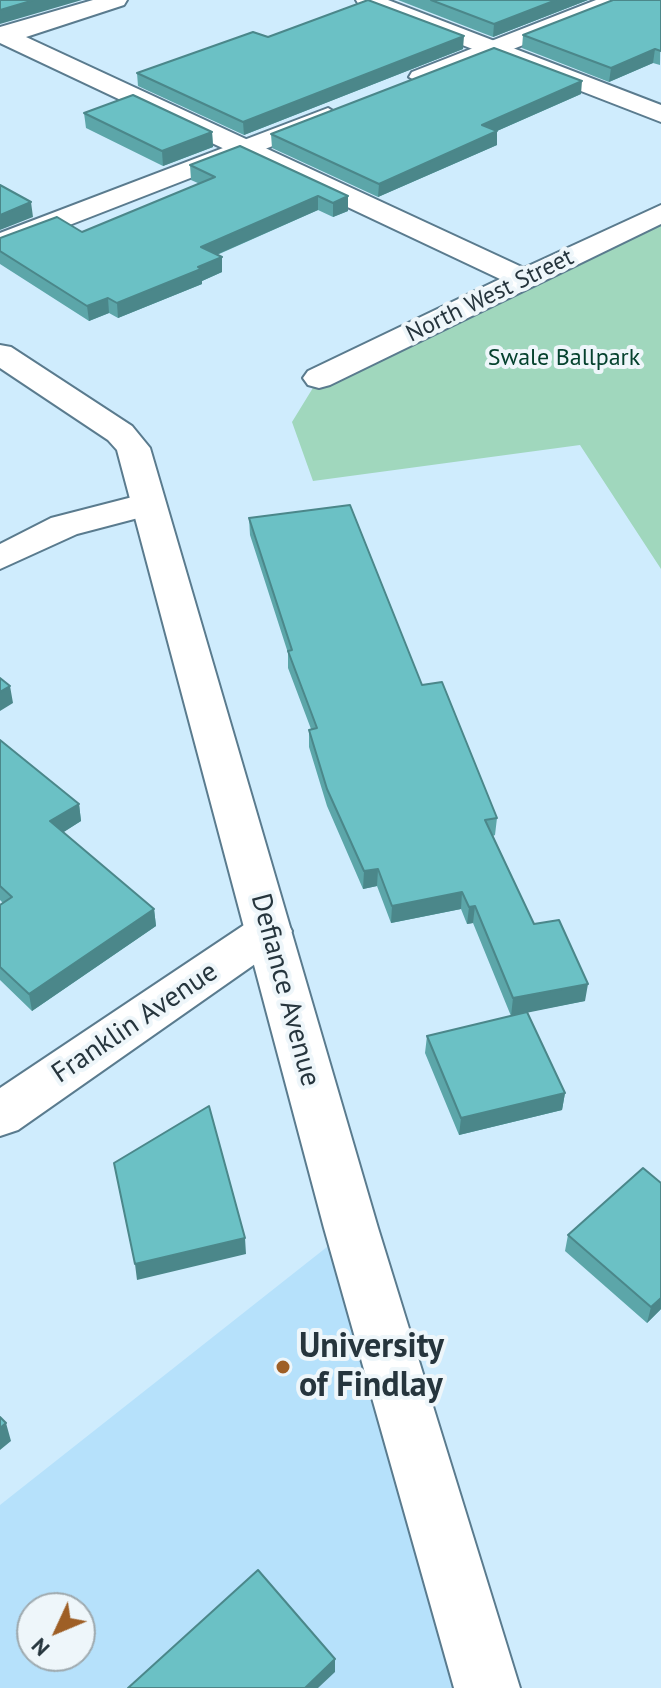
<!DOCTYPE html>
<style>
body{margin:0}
#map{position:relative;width:661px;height:1688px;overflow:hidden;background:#cfecfd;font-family:"PT Sans",sans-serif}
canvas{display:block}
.north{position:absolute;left:16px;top:1592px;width:80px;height:80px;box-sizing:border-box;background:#eef6fa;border:2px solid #9ea9ae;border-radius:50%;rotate:226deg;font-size:22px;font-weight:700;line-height:32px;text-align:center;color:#26353d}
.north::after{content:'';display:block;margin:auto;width:28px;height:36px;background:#9e5f26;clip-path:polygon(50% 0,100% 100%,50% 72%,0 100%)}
</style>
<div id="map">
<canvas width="661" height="1688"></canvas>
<div class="north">N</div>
</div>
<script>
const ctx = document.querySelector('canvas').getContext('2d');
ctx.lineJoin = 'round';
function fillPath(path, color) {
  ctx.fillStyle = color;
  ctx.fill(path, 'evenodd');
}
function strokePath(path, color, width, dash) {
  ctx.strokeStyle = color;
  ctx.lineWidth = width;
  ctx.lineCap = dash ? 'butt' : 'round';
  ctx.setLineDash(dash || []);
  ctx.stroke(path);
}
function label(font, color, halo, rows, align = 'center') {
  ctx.font = font + ' "PT Sans",sans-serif';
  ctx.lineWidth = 8;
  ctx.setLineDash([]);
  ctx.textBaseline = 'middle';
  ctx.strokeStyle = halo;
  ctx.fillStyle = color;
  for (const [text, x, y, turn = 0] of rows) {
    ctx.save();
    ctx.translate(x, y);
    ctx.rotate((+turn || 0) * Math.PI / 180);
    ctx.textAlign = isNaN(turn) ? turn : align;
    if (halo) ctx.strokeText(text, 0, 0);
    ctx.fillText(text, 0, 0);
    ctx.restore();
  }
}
fillPath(new Path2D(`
 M351 1228 483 1688H0V1505ZM32 1608H80V1656H32Z`), '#b6e1fb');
fillPath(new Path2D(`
 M661 213V569L580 445 313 481 292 422 319 378Z`), '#a0d7bd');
const minor = new Path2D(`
 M93 0H127L124 5 26 37 524 268 661 205V224L330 385 319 388 308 385 303 378 308 371 500 279 0 43V27Z
 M356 0H388L661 105V122L359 5Z
 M148 493 161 496 166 504 161 512 77 534 0 569V544L51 518Z
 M269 914 285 919 292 931 285 943 18 1130 0 1136V1088L253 919Z`);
const tertiary = new Path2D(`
 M596 0H627L624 5 430 82 421 84 409 77 412 72Z
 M328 108 341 116 337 121 0 252V233Z
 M0 345 11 347 132 426 150 448 378 1228 520 1688H454L324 1228 117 450 108 440 0 368Z`);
strokePath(minor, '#5a7b8e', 4);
strokePath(tertiary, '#5a7b8e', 4);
fillPath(minor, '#fff');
fillPath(tertiary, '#fff');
fillPath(new Path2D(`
 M398 0H588L493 37Z
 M661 0 660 65 653 63 609 82 522 48 523 35Z
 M268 37 463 49 244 135 138 86 137 73Z
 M581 94 497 131V145L378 197 272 148 271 134Z
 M84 113 212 132 213 147 163 166 86 128Z
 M190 165 348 196V211L333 217 318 210 217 255 222 272 202 281V284L118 318 109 313 89 321 0 264V238L82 232 200 184 191 180Z
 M249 518 422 685 497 818 495 835 493 836 534 924 585 1001 527 1012 565 1093 562 1110 459 1135 425 1053 427 1036 511 1016 473 923 467 924 461 909 391 923 377 886 363 889 327 806 309 747V730L311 729 288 668V653L250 535Z
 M0 740 79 804 81 821 63 832 154 909 156 926 32 1011 0 980V905L3 903 0 900Z
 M568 1235 661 1309 647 1323 565 1251Z`), '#5ca6a9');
fillPath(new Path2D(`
 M34 0H82L0 24V10Z
 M556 0H588L493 37 494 24Z
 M464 36 463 49 244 135 243 122Z
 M655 49 653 63 609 82 611 68Z
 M582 81 581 94 481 138 482 125Z
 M497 131V145L378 197 379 184Z
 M212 132 213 147 163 166 162 151Z
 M318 196V210L202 261 201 247Z
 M348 196V211L333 217V203Z
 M31 202 33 217 0 230V215Z
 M222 257V272L202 281V284L118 318 117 303Z
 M108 298 109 313 89 321 87 306Z
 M10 686 13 703 0 711V692Z
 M79 804 81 821 53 839 50 821Z
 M378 869 377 886 363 889 364 871Z
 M462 892 461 909 391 923 392 906Z
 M475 906 473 923 467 924 469 907Z
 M154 909 156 926 32 1011 29 994Z
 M588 984 585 1001 511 1016 513 998Z
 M565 1093 562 1110 459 1135 461 1118Z
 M245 1238 246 1254 137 1280 135 1264Z
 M661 1298V1309L647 1323 651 1307Z
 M6 1423 11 1441 0 1450V1428Z
 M335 1659V1672L318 1688H305Z`), '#4b878a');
const building = new Path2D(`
 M0 0H34L0 10Z
 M368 0 464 36 243 122 137 73 253 32 268 37Z
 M431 0H556L494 24Z
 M613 0H661V51L655 49 611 68 523 35Z
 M494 48 582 81 482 125 497 131 379 184 271 134Z
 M133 95 212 132 162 151 84 113Z
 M240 146 348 196 333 203 318 196 201 247 222 257 198 267 201 269 117 303 108 298 87 306 0 251V238L57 217 82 232 215 177 190 165Z
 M0 185 31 202 0 215Z
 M350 505 422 685 442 682 497 818 485 820 534 924 559 920 588 984 513 998 475 906 469 907 462 892 392 906 378 869 364 871 327 789 309 730 317 728 288 651 292 650 249 518Z
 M0 678 10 686 0 692Z
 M0 740 79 804 50 821 154 909 29 994 0 967V905L12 897 0 886Z
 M527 1012 565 1093 461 1118 427 1036Z
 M209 1106 245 1238 135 1264 114 1163Z
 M643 1168 661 1183V1298L651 1307 568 1235Z
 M0 1417 6 1423 0 1428Z
 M258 1570 335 1659 305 1688H128Z`);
fillPath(building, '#6bc1c5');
strokePath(building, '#4b878a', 2);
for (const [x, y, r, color] of [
 [283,1367,8,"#9e5f26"]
]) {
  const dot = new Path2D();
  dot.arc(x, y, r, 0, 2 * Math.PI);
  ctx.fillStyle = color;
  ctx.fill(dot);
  strokePath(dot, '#eef6fa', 3);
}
label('24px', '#26353d', '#eef6fa', [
 ["North West Street",490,296,-26]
]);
label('24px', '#05422e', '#eef6fa', [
 ["Swale Ballpark",564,358]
]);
label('28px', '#26353d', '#eef6fa', [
 ["Defiance Avenue",285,990,75],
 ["Franklin Avenue",135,1023,-34]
]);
label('bold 34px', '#26353d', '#eef6fa', [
 ["University",299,1347],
 ["of Findlay",299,1386]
], 'left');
</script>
